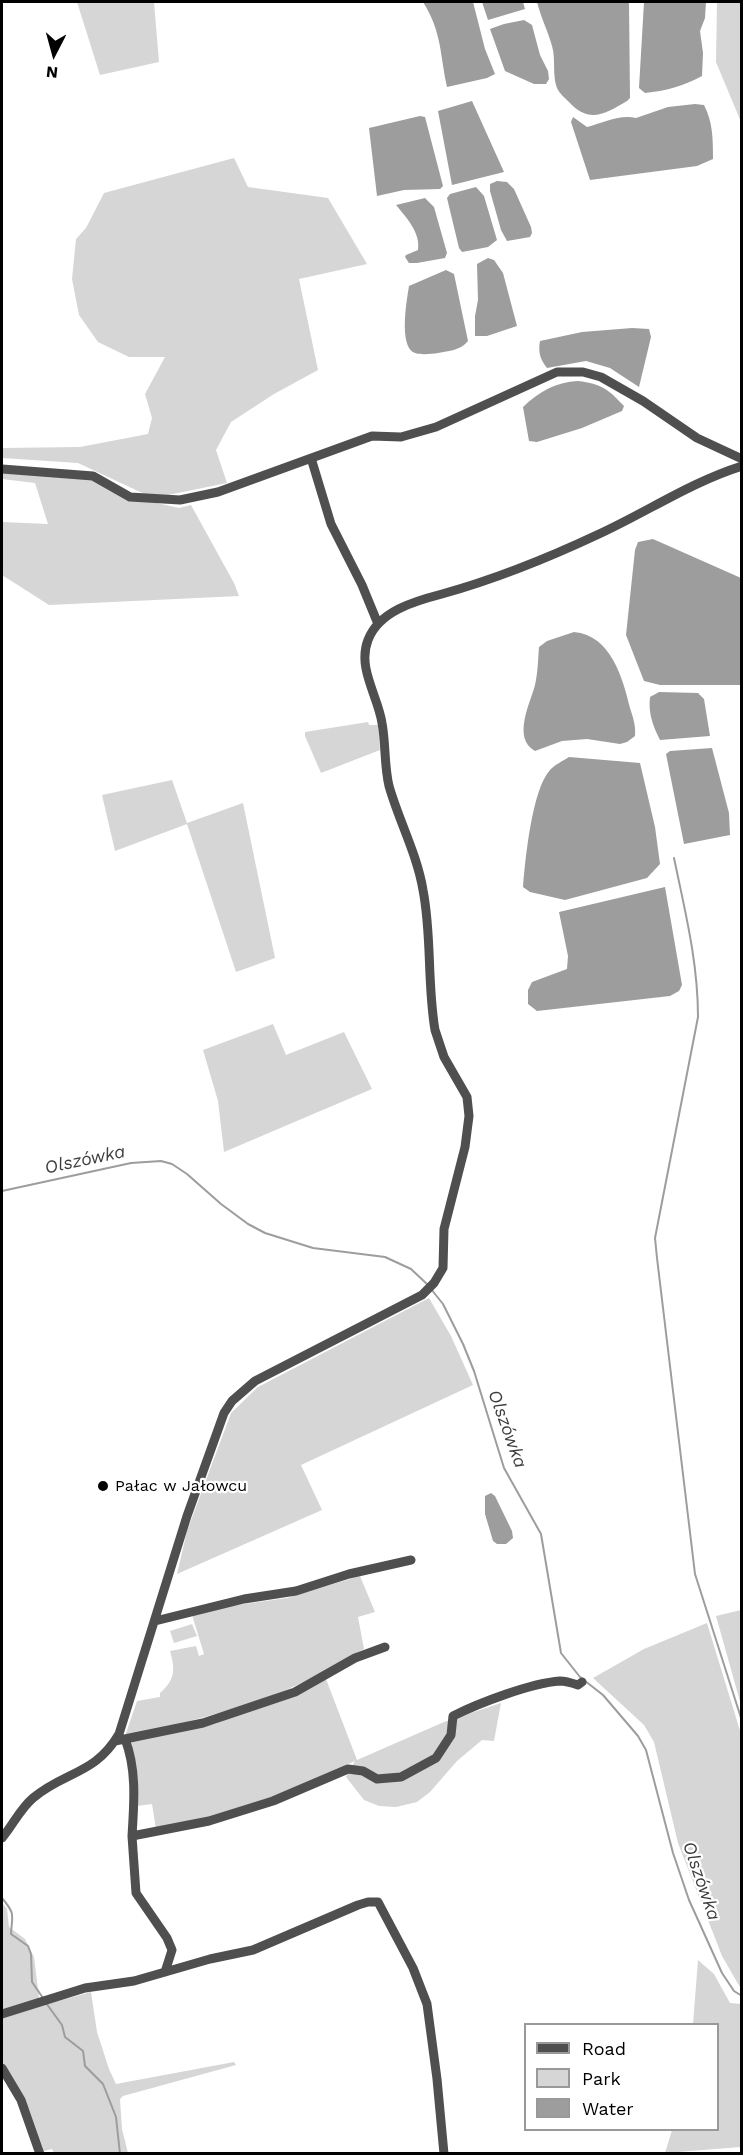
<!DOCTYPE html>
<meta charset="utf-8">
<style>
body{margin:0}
#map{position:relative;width:743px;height:2155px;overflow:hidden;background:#fff;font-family:"Work Sans",sans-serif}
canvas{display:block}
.frame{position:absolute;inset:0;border:3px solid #000;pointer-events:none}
.legend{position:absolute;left:524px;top:2023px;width:195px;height:108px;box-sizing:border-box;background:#fff;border:2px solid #999;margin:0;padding:8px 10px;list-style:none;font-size:18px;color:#000}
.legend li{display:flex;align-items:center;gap:12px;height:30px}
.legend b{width:30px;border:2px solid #999}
.north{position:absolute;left:24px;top:24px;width:60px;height:60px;-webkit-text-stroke:4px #fff;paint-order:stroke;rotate:186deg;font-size:16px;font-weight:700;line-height:24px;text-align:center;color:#000}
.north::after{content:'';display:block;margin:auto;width:21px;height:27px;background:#000;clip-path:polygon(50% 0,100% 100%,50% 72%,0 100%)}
</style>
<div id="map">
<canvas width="743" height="2155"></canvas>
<div class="frame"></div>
<ul class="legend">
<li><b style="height:8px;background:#4f4f4f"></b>Road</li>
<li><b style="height:16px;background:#d6d6d6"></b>Park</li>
<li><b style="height:16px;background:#9d9d9d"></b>Water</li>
</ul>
<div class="north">N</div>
</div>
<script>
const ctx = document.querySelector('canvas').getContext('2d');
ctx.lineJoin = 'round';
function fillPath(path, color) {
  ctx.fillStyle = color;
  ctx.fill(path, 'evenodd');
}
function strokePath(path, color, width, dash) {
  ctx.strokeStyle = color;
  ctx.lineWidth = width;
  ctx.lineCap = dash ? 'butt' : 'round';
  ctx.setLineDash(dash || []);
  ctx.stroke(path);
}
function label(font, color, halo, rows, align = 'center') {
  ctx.font = font + ' "Work Sans",sans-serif';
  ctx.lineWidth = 4.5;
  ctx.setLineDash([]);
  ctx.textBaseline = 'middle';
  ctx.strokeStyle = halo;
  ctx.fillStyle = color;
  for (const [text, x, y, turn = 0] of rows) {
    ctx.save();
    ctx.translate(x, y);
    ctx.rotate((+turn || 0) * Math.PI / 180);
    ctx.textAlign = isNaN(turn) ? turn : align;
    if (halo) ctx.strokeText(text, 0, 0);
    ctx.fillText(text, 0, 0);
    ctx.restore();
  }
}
fillPath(new Path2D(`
 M77 2H154L159 62 100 75Z
 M717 2H741V122L716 62Z
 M234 158 248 187 328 198 367 264 299 279 318 370 274 394 231 422 216 450 227 483 153 498 78 463 2 458V448L80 447 148 434 152 418 145 394 165 357H129L98 342 79 315 72 279 76 239 86 228 104 193Z
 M2 469 93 476 130 497 179 508 191 505 234 583 239 596 49 605 2 575V522L48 524 35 483 2 479Z
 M368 722 369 725H378L380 750 321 773 305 736V732Z
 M172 780 187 823 243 803 275 958 236 972 187 824 115 851 102 795Z
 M273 1024 286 1055 344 1032 372 1089 224 1152 218 1101 203 1050Z
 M429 1298 451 1336 473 1385 301 1465 322 1510 177 1574 187 1531 231 1413 258 1387Z
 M360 1576 375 1612 358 1617 364 1649C338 1661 313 1679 286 1690 234 1711 180 1724 125 1736L137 1701 160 1697V1693C176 1679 175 1669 170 1651L196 1646 199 1656 204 1654 192 1615 230 1606 287 1598Z
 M741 1610H742L741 1705 716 1616Z
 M707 1623 741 1734V1989L722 1956 678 1843 654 1742 644 1725 593 1678 644 1649Z
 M192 1624 197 1636 174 1643 170 1631Z
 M326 1679 357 1760 444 1722 501 1703 494 1741 482 1740 457 1761 430 1792 417 1802 396 1807 379 1806 364 1800 346 1777 355 1761 278 1796 209 1819 156 1829 152 1804 137 1806 130 1742 215 1724Z
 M2 1903 7 1909 9 1927 25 1939 34 1957 40 2006 91 1992 97 2032 109 2069 116 2084 234 2062 236 2065 123 2096 120 2099 122 2129 128 2153H54L52 2149 44 2151 29 2109 2 2061Z
 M698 1960 714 1974 730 2003 741 2004V2147L665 2153 672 2130H718V2024H693Z`), '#d6d6d6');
fillPath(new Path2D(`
 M423 2H473L485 49 495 74 487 78 447 87C440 55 442 32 423 2Z
 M482 2H523L525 9 488 20Z
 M537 2H629L630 98 627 101C605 114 589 124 569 102 565 98 559 93 557 88 552 75 556 59 552 46 548 31 541 18 537 2Z
 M644 2H706L705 18 700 31 703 53 702 76C684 86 665 91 645 93L639 88Z
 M524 20 532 25 540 55 548 71 549 79 546 84H534L505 71 490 29 504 24Z
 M472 101 504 172 452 185 438 111Z
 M695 104 704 105C713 122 713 140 713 159L697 166 590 180 571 122 573 117 587 127C602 123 621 114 636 118L668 107Z
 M420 116 425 117 443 186 440 189 404 190 377 196 369 128Z
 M497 181 507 182 514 189 531 227 532 233 530 237 507 241 501 230 490 191V184Z
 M476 187 484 196 497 240 488 247 462 252 459 248 447 198 450 194Z
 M425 198 434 207 447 253 445 258 417 263H409L405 257 406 255 418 250C421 233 406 217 396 205Z
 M488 258 494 260 503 273 517 326 487 336H475V316L478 300 477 264Z
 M446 270 454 274 468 341C461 350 449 351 438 353 432 354 420 355 415 353 398 347 407 299 409 286Z
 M632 328 649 329 651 337 639 387 610 368 586 361 547 368C540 359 538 352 540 341L582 332Z
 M578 381C602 384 608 389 624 406L622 411 582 428 537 442 529 441 523 407C539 392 555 382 578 381Z
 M653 539 741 578V685H660L644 681 626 635 635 550 638 542Z
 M574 632C611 635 623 679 630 708 633 717 636 726 635 736L627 742 620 744 587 739 562 741 535 751C512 738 530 704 535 685 538 672 538 659 539 647L547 641Z
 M659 692 698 693 704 699 710 736 660 740C653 726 648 713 650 697Z
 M712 748 729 813 730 835 684 844 666 754 670 751Z
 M569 757 640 763 655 827 660 864 647 878 565 900 530 892 523 887C525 861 532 789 550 770 554 765 563 761 569 757Z
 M665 887 682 985 679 991 670 996 537 1011 528 1004V990L532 982 567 969 568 956 559 912Z
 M491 1493 495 1496 512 1531 513 1538 506 1544H497L493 1541 485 1514V1496Z`), '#9d9d9d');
strokePath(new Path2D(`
 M674 858C685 911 698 962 698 1017L655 1238 657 1258 695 1574 742 1721
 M2 1191 131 1163 161 1161 172 1164 187 1174 221 1204 248 1224 265 1233 313 1248 385 1257 411 1269 428 1285
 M431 1289 443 1304 463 1344 474 1371 504 1468 541 1534 561 1653 580 1677 603 1695 638 1736 646 1750 673 1853 689 1900 722 1973 734 1991 742 1996
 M2 1898C16 1915 12 1914 11 1934L28 1946 31 1954 32 1982 43 1998
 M46 2003 62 2025 65 2037 83 2051 85 2066 103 2084 116 2117 120 2154`), '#9d9d9d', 2);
strokePath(new Path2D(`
 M311 458 331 524 362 585 378 624
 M2 469 93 476 130 497 180 500 218 492 372 436 401 437 436 427 557 372H583L601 377 643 401 697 438 742 459
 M155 1621 244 1599 296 1591 349 1574 411 1560
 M125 1739C137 1770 134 1803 132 1836
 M115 1741 203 1723 295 1692 355 1658 385 1647
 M2 1838C13 1825 20 1809 33 1798 65 1771 95 1775 119 1734L187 1516 224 1413 232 1401 255 1381 422 1295 434 1283 443 1268 444 1229 465 1147 469 1116 467 1097 444 1057 435 1030C427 983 432 936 423 890 417 854 399 821 389 786 384 765 386 745 382 723 378 696 357 668 368 640 379 611 415 601 442 594 496 579 548 558 599 534 647 512 691 482 742 466
 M165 1972 172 1950 167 1938 136 1893 132 1836 209 1821 273 1801 348 1769 363 1771 377 1779 401 1777 436 1758 451 1735 453 1716C479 1703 531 1683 560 1681 566 1681 572 1683 578 1685L582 1682
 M2 2014 85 1988 134 1981 210 1959 253 1950 358 1905 368 1902H378L413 1968 427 2004 437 2079 444 2154
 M2 2068 21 2100 40 2154`), '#4f4f4f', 9);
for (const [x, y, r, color] of [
 [103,1486,6,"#000"]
]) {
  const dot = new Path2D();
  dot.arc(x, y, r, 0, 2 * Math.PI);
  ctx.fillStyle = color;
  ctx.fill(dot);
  strokePath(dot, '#fff', 2);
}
label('16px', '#000', '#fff', [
 ["Pałac w Jałowcu",115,1486]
], 'left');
label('italic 18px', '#3e3e3e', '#fff', [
 ["Olszówka",85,1160,-12],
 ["Olszówka",507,1429,70],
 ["Olszówka",701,1881,71]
]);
</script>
